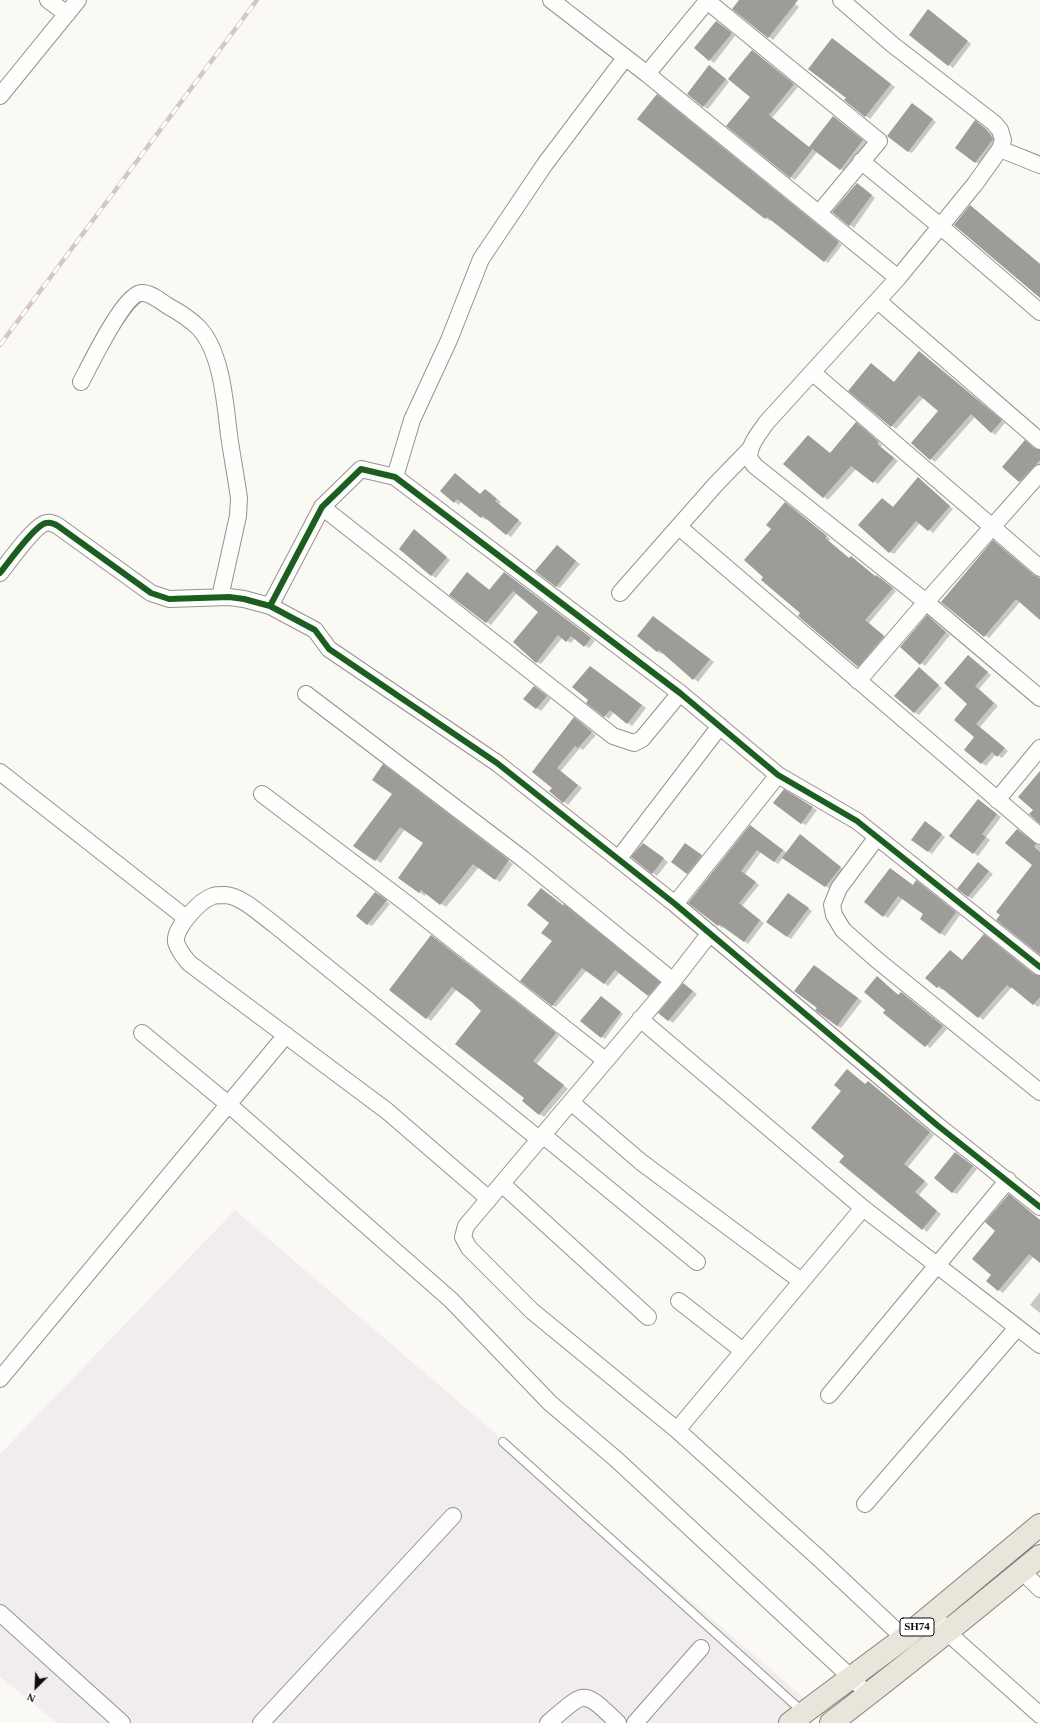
<!DOCTYPE html>
<style>
body{margin:0}
#map{position:relative;width:1040px;height:1723px;overflow:hidden;background:#faf9f3;font-family:"Times New Roman",serif}
canvas{display:block}
.north{position:absolute;left:16px;top:1667px;width:40px;height:40px;-webkit-text-stroke:3px #fff;paint-order:stroke;rotate:204deg;font-size:11px;font-weight:700;line-height:16px;text-align:center;color:#0d0d0d}
.north::after{content:'';display:block;margin:auto;width:14px;height:18px;background:#0d0d0d;clip-path:polygon(50% 0,100% 100%,50% 72%,0 100%)}
</style>
<div id="map">
<canvas width="1040" height="1723"></canvas>
<div class="north">N</div>
</div>
<script>
const ctx = document.querySelector('canvas').getContext('2d');
ctx.lineJoin = 'round';
function fillPath(path, color) {
  ctx.fillStyle = color;
  ctx.fill(path, 'evenodd');
}
function strokePath(path, color, width, dash) {
  ctx.strokeStyle = color;
  ctx.lineWidth = width;
  ctx.lineCap = dash ? 'butt' : 'round';
  ctx.setLineDash(dash || []);
  ctx.stroke(path);
}
function label(font, color, halo, rows, align = 'center') {
  ctx.font = font + ' "Times New Roman",serif';
  ctx.lineWidth = 4;
  ctx.setLineDash([]);
  ctx.textBaseline = 'middle';
  ctx.strokeStyle = halo;
  ctx.fillStyle = color;
  for (const [text, x, y, turn = 0] of rows) {
    ctx.save();
    ctx.translate(x, y);
    ctx.rotate((+turn || 0) * Math.PI / 180);
    ctx.textAlign = isNaN(turn) ? turn : align;
    if (halo) ctx.strokeText(text, 0, 0);
    ctx.fillText(text, 0, 0);
    ctx.restore();
  }
}
fillPath(new Path2D(`
 M235 1210 819 1711 801 1723H57L0 1677V1454Z`), '#f1edef');
fillPath(new Path2D(`
 M740 0H792L791 1 799 7 773 40 733 9Z
 M932 13 971 44 953 68 910 34Z
 M717 22 735 36 714 63 695 48Z
 M837 42 895 87 870 119 846 100 847 98Z
 M752 51 798 87 772 118 810 148 833 117 867 143 845 172 817 152 795 180 790 177 751 96Z
 M713 69 729 82 708 109 703 106Z
 M662 98 842 245 828 263 771 219 770 221 766 218Z
 M917 107 936 122 912 153 908 151Z
 M980 124 996 138 997 142 980 165 956 148Z
 M861 186 875 198 854 228 850 225Z
 M971 206 1040 264V295Z
 M923 355 1005 423 995 435 975 417 935 462 931 459 940 411 923 398 896 429 850 390 872 365 894 383Z
 M861 426 882 445 881 447 898 461 878 484 857 468 828 500 785 464 830 454Z
 M1036 450H1040V467L1024 484 1003 467Z
 M459 477 481 495 485 490 489 492 501 502 499 504 522 523 511 537 487 518 486 520 481 517 462 501 459 505 441 491Z
 M919 479 953 509 933 533 920 523 894 554 890 552 882 499 894 508Z
 M790 506 830 539 829 541 850 559 851 557 855 560 875 577 881 578 896 591 869 623 888 639 862 669 765 577 773 529Z
 M415 531 450 560 436 578 431 575Z
 M561 549 580 564 560 588 556 586Z
 M468 573 490 590 505 573 595 641 589 648 575 638 571 643 562 638 541 664 536 662 539 611 517 593 491 625 450 595Z
 M1036 577 1040 579V618L1020 602 989 638 942 602Z
 M653 617 714 662 698 682 664 652 662 654 658 652 638 635Z
 M927 617 950 635 925 666 901 647Z
 M972 659 991 675 979 689 998 706 980 727 1008 751 1002 758 996 754 986 766 965 749 976 737 969 704Z
 M919 668 942 688 919 715 914 712Z
 M594 669 646 708 632 726 614 712 609 719 605 716 589 700Z
 M538 689 551 699 541 711 525 699Z
 M579 721 596 735 583 750 580 748 560 772 582 788 568 805 551 791 553 788 533 772Z
 M388 768 513 864 500 882 479 867 446 907 426 893 425 896 399 878 424 843 405 829 381 863 355 845 394 794Z
 M784 791 817 810 806 825 801 823Z
 M982 803 1001 817 986 837 990 840 978 856 974 853Z
 M929 825 945 837 932 854 928 851Z
 M751 826 787 853 804 838 844 870 830 889 783 858 778 864 761 852 745 874 759 885 742 906 764 923 748 944 724 926 722 928 718 925Z
 M1017 830 1040 846V953L1033 865Z
 M647 846 668 862 657 876 633 857Z
 M690 847 705 858 691 876 687 873Z
 M982 866 993 874 972 899 968 896Z
 M921 884 960 915 945 936 940 933 924 914 903 898 888 918 865 902Z
 M546 892 568 908 663 985 653 998 620 972 608 986 587 970 556 1007 552 1005 554 941Z
 M380 895 390 904 372 926 368 924Z
 M793 897 812 911 791 939 787 936Z
 M436 939 559 1036 537 1064 568 1089 544 1117 523 1101 526 1098 483 1011 457 989 431 1021 391 990Z
 M962 961 1040 976V1005L1038 1007 1034 1004 1016 989 1011 988 983 1020 944 988 942 990 927 978Z
 M818 969 862 1001 841 1028 837 1026Z
 M877 978 899 995 901 993 905 995 947 1029 930 1048 886 1010Z
 M684 984 697 994 673 1023 660 1013Z
 M604 999 623 1014 605 1039 581 1021Z
 M868 1082 934 1135 908 1167 928 1184 919 1195 941 1214 927 1232 845 1156Z
 M956 1153 977 1169 957 1194 952 1192Z
 M1013 1198 1040 1220V1262L1033 1257 1003 1293 987 1281 992 1275 997 1230Z
 M1040 1292V1313L1030 1305Z`), '#0003');
fillPath(new Path2D(`
 M739 0H798L768 38 732 9Z
 M928 9 968 41 948 66 909 35Z
 M716 21 732 33 709 61 694 48Z
 M832 38 891 84 865 117 844 100 846 98 808 69Z
 M752 50 794 84 769 115 809 147 833 116 863 140 840 170 811 148 812 150 790 178 726 126 750 97 728 79Z
 M709 65 726 79 703 107 687 94Z
 M657 94 839 242 824 262 767 217 765 219 637 119Z
 M912 103 933 119 908 152 887 136Z
 M975 120 987 130 993 139 975 163 955 148Z
 M857 183 872 195 849 226 832 212Z
 M970 205 1040 264V298L954 225Z
 M919 351 1002 420 991 433 971 414 930 460 911 443 938 411 919 395 891 427 848 391 871 363 894 382Z
 M856 422 879 442 877 444 894 458 873 483 851 466 823 498 783 464 808 435 830 453Z
 M1025 440 1034 448 1040 450V460L1019 482 1002 467Z
 M455 473 480 494 485 489 497 499 495 501 519 520 506 535 483 516 481 518 457 499 454 503 440 491Z
 M918 477 950 506 928 531 916 521 889 553 858 525 882 498 893 507Z
 M785 502 827 536 825 538 849 558 851 556 875 576 876 575 893 588 865 620 884 636 858 667 798 616 800 613 761 580 763 577 744 560 771 529 766 525Z
 M414 529 447 557 431 576 399 549Z
 M993 540 1034 575 1040 578V620L1016 599 984 637 941 602Z
 M557 545 576 561 556 587 535 571Z
 M467 572 489 590 504 572 591 638 584 647 571 636 566 642 558 635 536 663 513 642 538 612 513 591 486 623 449 595Z
 M927 615 946 632 920 665 900 647Z
 M653 616 710 659 693 680 659 650 657 652 637 636Z
 M968 655 988 672 975 686 994 703 976 724 1005 748 997 757 992 752 981 764 964 750 974 737 954 720 967 704 944 683Z
 M590 666 642 705 627 724 610 710 604 717 586 703 588 700 572 687Z
 M919 667 939 685 914 713 894 696Z
 M534 686 547 696 536 709 523 699Z
 M574 717 592 732 578 748 575 746 557 768 578 785 563 803 549 791 552 788 532 772Z
 M383 764 509 860 495 880 473 864 440 905 421 890 419 893 398 878 423 843 400 827 375 861 353 846 392 794 372 780Z
 M1040 771V824L1029 814 1033 810 1018 797Z
 M784 789 813 807 801 824 773 803Z
 M978 799 997 814 982 834 986 837 973 854 949 836Z
 M925 821 942 834 928 852 911 840Z
 M750 825 783 850 774 862 757 850 741 871 756 882 739 903 760 920 744 942 719 924 718 926 688 903Z
 M1017 829 1036 844 1034 847 1040 852V955L996 920 1000 915 996 912 1032 865 1005 843Z
 M800 834 841 867 825 887 782 858Z
 M643 843 664 858 652 874 631 857Z
 M685 843 702 855 687 874 671 862Z
 M978 862 989 871 968 897 957 889Z
 M890 868 913 885 916 880 956 912 940 934 920 919 923 914 898 896 883 917 864 902Z
 M541 888 563 906 564 904 660 982 648 996 615 970 604 984 582 968 552 1006 520 981 552 941 541 933 549 923 527 905Z
 M375 892 387 900 367 925 356 916Z
 M788 893 809 908 787 937 766 922Z
 M984 934 1034 974 1040 976V997L1033 1005 1011 987 1010 988 1007 985 978 1018 939 986 937 988 925 978 950 950 962 960Z
 M431 935 556 1033 533 1061 564 1085 539 1115 522 1101 524 1098 455 1044 481 1011 472 1002 452 987 426 1019 389 990Z
 M814 965 858 998 837 1026 815 1010 817 1008 794 991Z
 M877 976 898 995 901 992 943 1026 925 1047 883 1013 885 1010 864 992Z
 M683 983 693 991 668 1021 658 1013Z
 M601 996 621 1012 601 1038 580 1021Z
 M847 1069 865 1084 868 1081 930 1132 904 1164 925 1181 915 1192 937 1211 922 1230 839 1162 844 1156 811 1128 841 1091 834 1085Z
 M955 1152 973 1166 952 1193 934 1178Z
 M1009 1194 1040 1220V1263L1029 1254 998 1291 986 1281 991 1275 972 1259 995 1231 985 1222Z`), '#9e9c98');
const service = new Path2D(`
 M503 1442 803 1712`);
const minor = new Path2D(`
 M48 0 67 14
 M551 0 647 74
 M706 0 879 141 819 213
 M708 0 647 74 898 278
 M841 0 893 45 994 123 1000 130 1003 140 1000 149 975 184 898 278 766 423C759 434 749 444 749 458L755 466 926 602 1040 698
 M0 96 78 0
 M1000 149 1040 165
 M861 161 940 226 1040 312
 M878 301 1040 441
 M812 372 1040 568
 M81 382C89 367 124 294 141 293 150 292 160 301 168 306 179 312 190 319 199 328 222 353 225 403 229 435 232 456 236 477 239 498L238 516 220 597
 M395 477 412 420 449 340 481 259 545 164 625 58
 M322 507 613 736 634 743 642 739 680 693
 M679 527 1040 836
 M0 573C8 563 35 525 46 523 51 522 55 524 58 526L151 593 169 599 229 597 244 599 270 606 315 630 329 649 497 763 675 904 937 1125 1040 1207
 M620 593 716 484 749 450
 M270 606 322 507 361 469 395 477 680 693 778 775 857 821 1040 967
 M858 681 926 602 1040 473
 M306 694 523 859 673 981
 M0 772 186 918
 M262 794 406 903 605 1060
 M997 800 1040 748
 M877 837 839 888 832 905 834 915 843 930 877 960 1040 1092
 M619 858 720 726
 M675 904 778 775
 M710 933 673 981 466 1226 463 1237 469 1248 532 1311 677 1430 822 1561 904 1638
 M640 1019 863 1208 1040 1345
 M142 1033 228 1104 451 1300 550 1403 617 1460 858 1684
 M571 1102 641 1162 801 1281
 M544 1136 697 1262
 M502 1184 648 1317
 M489 1199 387 1111 189 963C184 957 178 950 176 942 174 928 200 900 213 896 216 895 222 895 225 895 242 896 261 915 275 925L540 1140
 M679 1301 743 1351
 M0 1379 286 1035
 M829 1395 1008 1180
 M677 1430 863 1208
 M865 1504 1017 1328
 M1022 1571 1040 1589
 M0 1613 122 1723
 M933 1614 948 1633 1040 1715
 M261 1723 453 1516
 M548 1723C586 1691 582 1688 618 1723
 M635 1723 701 1648`);
const primary = new Path2D(`
 M790 1723 904 1638 1040 1525
 M831 1723C902 1669 971 1613 1040 1556`);
strokePath(service, '#949391', 10);
strokePath(minor, '#949391', 18);
strokePath(primary, '#81817e', 24);
strokePath(service, '#fefefd', 8);
strokePath(minor, '#fefefd', 16);
strokePath(primary, '#eae5db', 22);
const rail = new Path2D(`
 M0 345 257 0`);
strokePath(rail, '#d5c7c8', 4.5);
strokePath(rail, '#fff', 3, [9]);
strokePath(new Path2D(`
 M0 573C8 563 35 525 46 523 51 522 55 524 58 526L151 593 169 599 229 597 244 599 270 606 315 630 329 649 497 763 675 904 937 1125 1040 1207
 M270 606 322 507 361 469 395 477 680 693 778 775 857 821 1040 967`), '#1b5e20', 6);
for (const [x, y, w] of [
 [917,1627,34]
]) {
  const box = new Path2D();
  box.roundRect(x - w / 2, y - 9, w, 18, 3);
  ctx.fillStyle = '#fff';
  ctx.fill(box);
  strokePath(box, '#0d0d0d', 1);
}
label('bold 11px', '#0d0d0d', null, [
 ["SH74",917,1627]
]);
</script>
